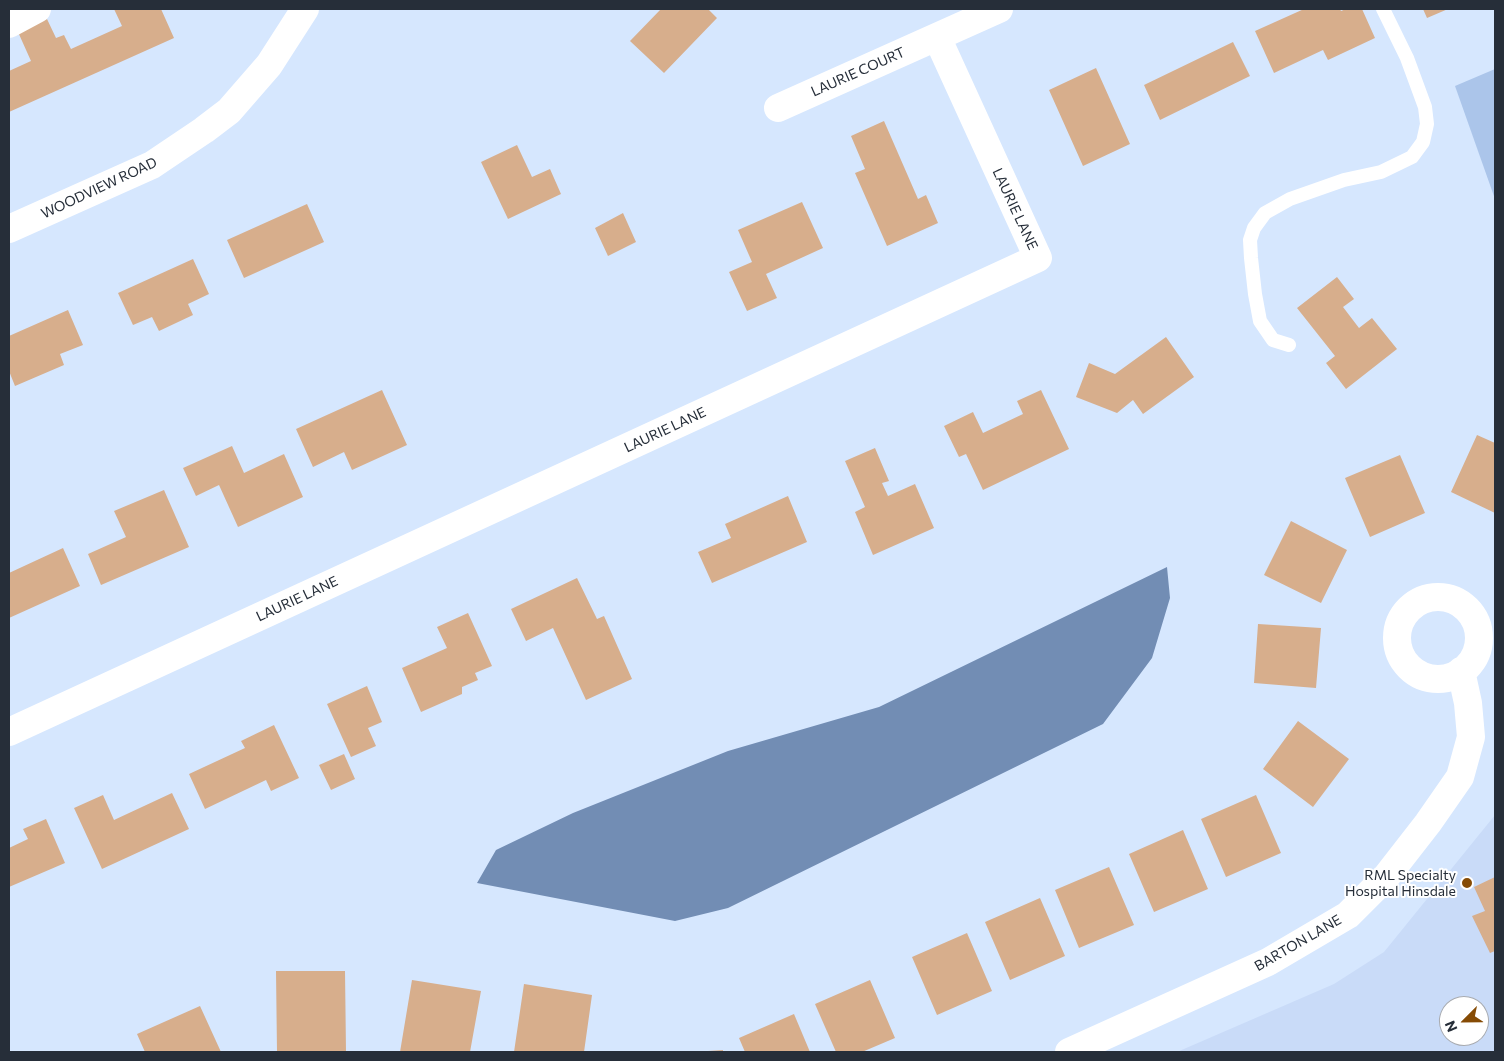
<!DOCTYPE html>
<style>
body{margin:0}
#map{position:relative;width:1504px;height:1061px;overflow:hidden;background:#d6e7fe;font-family:Commissioner,sans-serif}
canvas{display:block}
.frame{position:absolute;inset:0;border:10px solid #262e39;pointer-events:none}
.north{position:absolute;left:1439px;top:996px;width:50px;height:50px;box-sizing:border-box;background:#fff;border:1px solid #a8abb0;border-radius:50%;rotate:247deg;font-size:14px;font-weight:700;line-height:20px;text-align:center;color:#262e39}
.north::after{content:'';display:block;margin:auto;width:18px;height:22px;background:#864b05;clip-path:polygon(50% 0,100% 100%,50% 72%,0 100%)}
</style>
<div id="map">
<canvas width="1504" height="1061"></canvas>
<div class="frame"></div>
<div class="north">N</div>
</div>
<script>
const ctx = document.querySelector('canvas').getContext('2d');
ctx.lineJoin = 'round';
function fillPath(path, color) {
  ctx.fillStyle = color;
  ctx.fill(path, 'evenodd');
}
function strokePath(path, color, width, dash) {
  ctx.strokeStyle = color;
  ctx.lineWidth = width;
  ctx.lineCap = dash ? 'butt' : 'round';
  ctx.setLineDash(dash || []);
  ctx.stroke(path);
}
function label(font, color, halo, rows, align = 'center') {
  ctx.font = font + ' Commissioner,sans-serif';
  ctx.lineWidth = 4;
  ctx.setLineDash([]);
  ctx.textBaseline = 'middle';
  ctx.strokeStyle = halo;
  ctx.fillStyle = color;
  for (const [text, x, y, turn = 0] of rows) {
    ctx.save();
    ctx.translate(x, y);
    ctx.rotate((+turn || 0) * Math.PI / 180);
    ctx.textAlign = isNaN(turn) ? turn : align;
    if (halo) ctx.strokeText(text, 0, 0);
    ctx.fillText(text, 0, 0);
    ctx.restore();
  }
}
fillPath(new Path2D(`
 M1495 815V1052H1177L1334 984 1384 952ZM1449 1006H1479V1036H1449Z`), '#c9dbf8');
fillPath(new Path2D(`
 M1495 69V199L1455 86Z`), '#abc5ea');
fillPath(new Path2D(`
 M1167 567 1170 598 1152 658 1103 724 728 908 675 921 477 883 496 850 573 813 728 751 879 707Z`), '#728db4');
fillPath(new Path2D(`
 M114 9H161L174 38 9 112V71L31 61 18 32 47 19 56 38 64 35 71 49 122 26Z
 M661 9H708L717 18 664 73 630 41Z
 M1304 9H1340L1341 11 1346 9H1362L1375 38 1328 60 1323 50 1274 73 1255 31Z
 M1423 9H1448L1427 18Z
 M1233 42 1250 76 1160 120 1144 85Z
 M1096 68 1130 144 1083 166 1049 90Z
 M884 121 918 199 926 195 938 223 887 246 855 173 865 169 851 136Z
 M517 145 532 177 550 169 561 194 508 219 481 162Z
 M802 202 823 248 766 274 777 298 747 311 729 272 752 262 738 230Z
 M307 204 324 242 244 278 227 240Z
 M623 213 636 242 608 256 595 228Z
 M193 259 209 294 188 304 193 315 159 331 152 317 133 325 118 293Z
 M1337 277 1354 299 1343 307 1359 328 1372 318 1397 349 1346 389 1326 363 1335 356 1297 308Z
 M68 310 83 345 60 354 64 365 15 386 9 371V336Z
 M1166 337 1194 377 1143 414 1133 400 1117 413 1076 397 1089 363 1115 374Z
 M382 390 407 445 352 470 344 452 313 467 296 429Z
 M1041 390 1069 449 983 490 966 454 959 457 944 426 973 412 983 433 1023 414 1017 401Z
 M1477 435 1495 443V513L1451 492Z
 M232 446 244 473 284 454 303 497 238 527 219 485 196 496 183 468Z
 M875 448 889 481 882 483 888 496 915 484 934 528 873 555 855 512 865 507 845 461Z
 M1400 455 1425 513 1370 537 1345 478Z
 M164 490 189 547 101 585 88 554 126 537 114 511Z
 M788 496 807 542 712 583 698 552 731 538 725 524Z
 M1291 521 1347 550 1321 603 1264 575Z
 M63 548 80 586 9 618V573Z
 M577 578 597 619 604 616 632 679 586 700 553 628 526 641 511 609Z
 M468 613 492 666 475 673 478 680 462 687V694L421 712 402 668 447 648 437 627Z
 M1258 624 1321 628 1316 688 1254 683Z
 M367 686 382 722 368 728 376 746 351 757 327 704Z
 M1298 721 1349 759 1313 807 1263 769Z
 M274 725 299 778 271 791 266 780 205 809 189 774 245 748 241 741Z
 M344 754 355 779 331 790 319 765Z
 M172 793 189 829 102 869 74 808 103 795 114 820Z
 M1256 795 1281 853 1226 877 1201 819Z
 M46 819 65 863 9 887V848L28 839 23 829Z
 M1183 830 1208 889 1154 912 1129 854Z
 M1109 867 1134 925 1079 948 1055 890Z
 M1495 877V951L1490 953 1472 916 1485 911 1474 887Z
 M1040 898 1065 956 1010 980 985 922Z
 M967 933 992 991 937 1015 912 957Z
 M276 971H345L346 1052H277Z
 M412 980 481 991 470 1052H400Z
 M870 980 895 1038 862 1052H836L815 1004Z
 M524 984 592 995 584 1052H514Z
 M200 1006 221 1052H145L137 1034Z
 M794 1014 810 1052H745L739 1038Z
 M723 1050V1052H708V1051Z`), '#d7ae8c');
strokePath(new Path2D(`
 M1289 345 1273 340 1260 321 1255 294 1251 258 1250 240 1254 228 1265 213 1290 199 1344 180 1381 172 1412 157 1423 142 1427 124 1425 107 1407 58 1383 9`), '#fff', 14);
strokePath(new Path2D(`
 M9 24 37 9
 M778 108 999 9
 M9 229 152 165 204 130 229 111 269 65 305 9
 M1397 638a41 41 0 1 1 82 0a41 41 0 1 1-82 0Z
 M9 732 1038 258 937 37
 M1069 1052 1268 962 1348 915 1386 877 1428 823 1460 777 1471 737 1468 703 1461 671`), '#fff', 28);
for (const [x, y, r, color] of [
 [1467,883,6,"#864b05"]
]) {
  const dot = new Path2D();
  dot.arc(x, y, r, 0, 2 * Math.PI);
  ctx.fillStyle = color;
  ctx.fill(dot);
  strokePath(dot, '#fff', 2);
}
label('14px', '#262e39', '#fff', [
 ["LAURIE COURT",858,72,-24],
 ["WOODVIEW ROAD",99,188,-25],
 ["LAURIE LANE",1015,209,65],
 ["LAURIE LANE",665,430,-25],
 ["LAURIE LANE",297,599,-25],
 ["BARTON LANE",1298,943,-30]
]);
label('14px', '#262e39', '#fff', [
 ["RML Specialty",1456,875],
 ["Hospital Hinsdale",1456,891]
], 'right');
</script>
